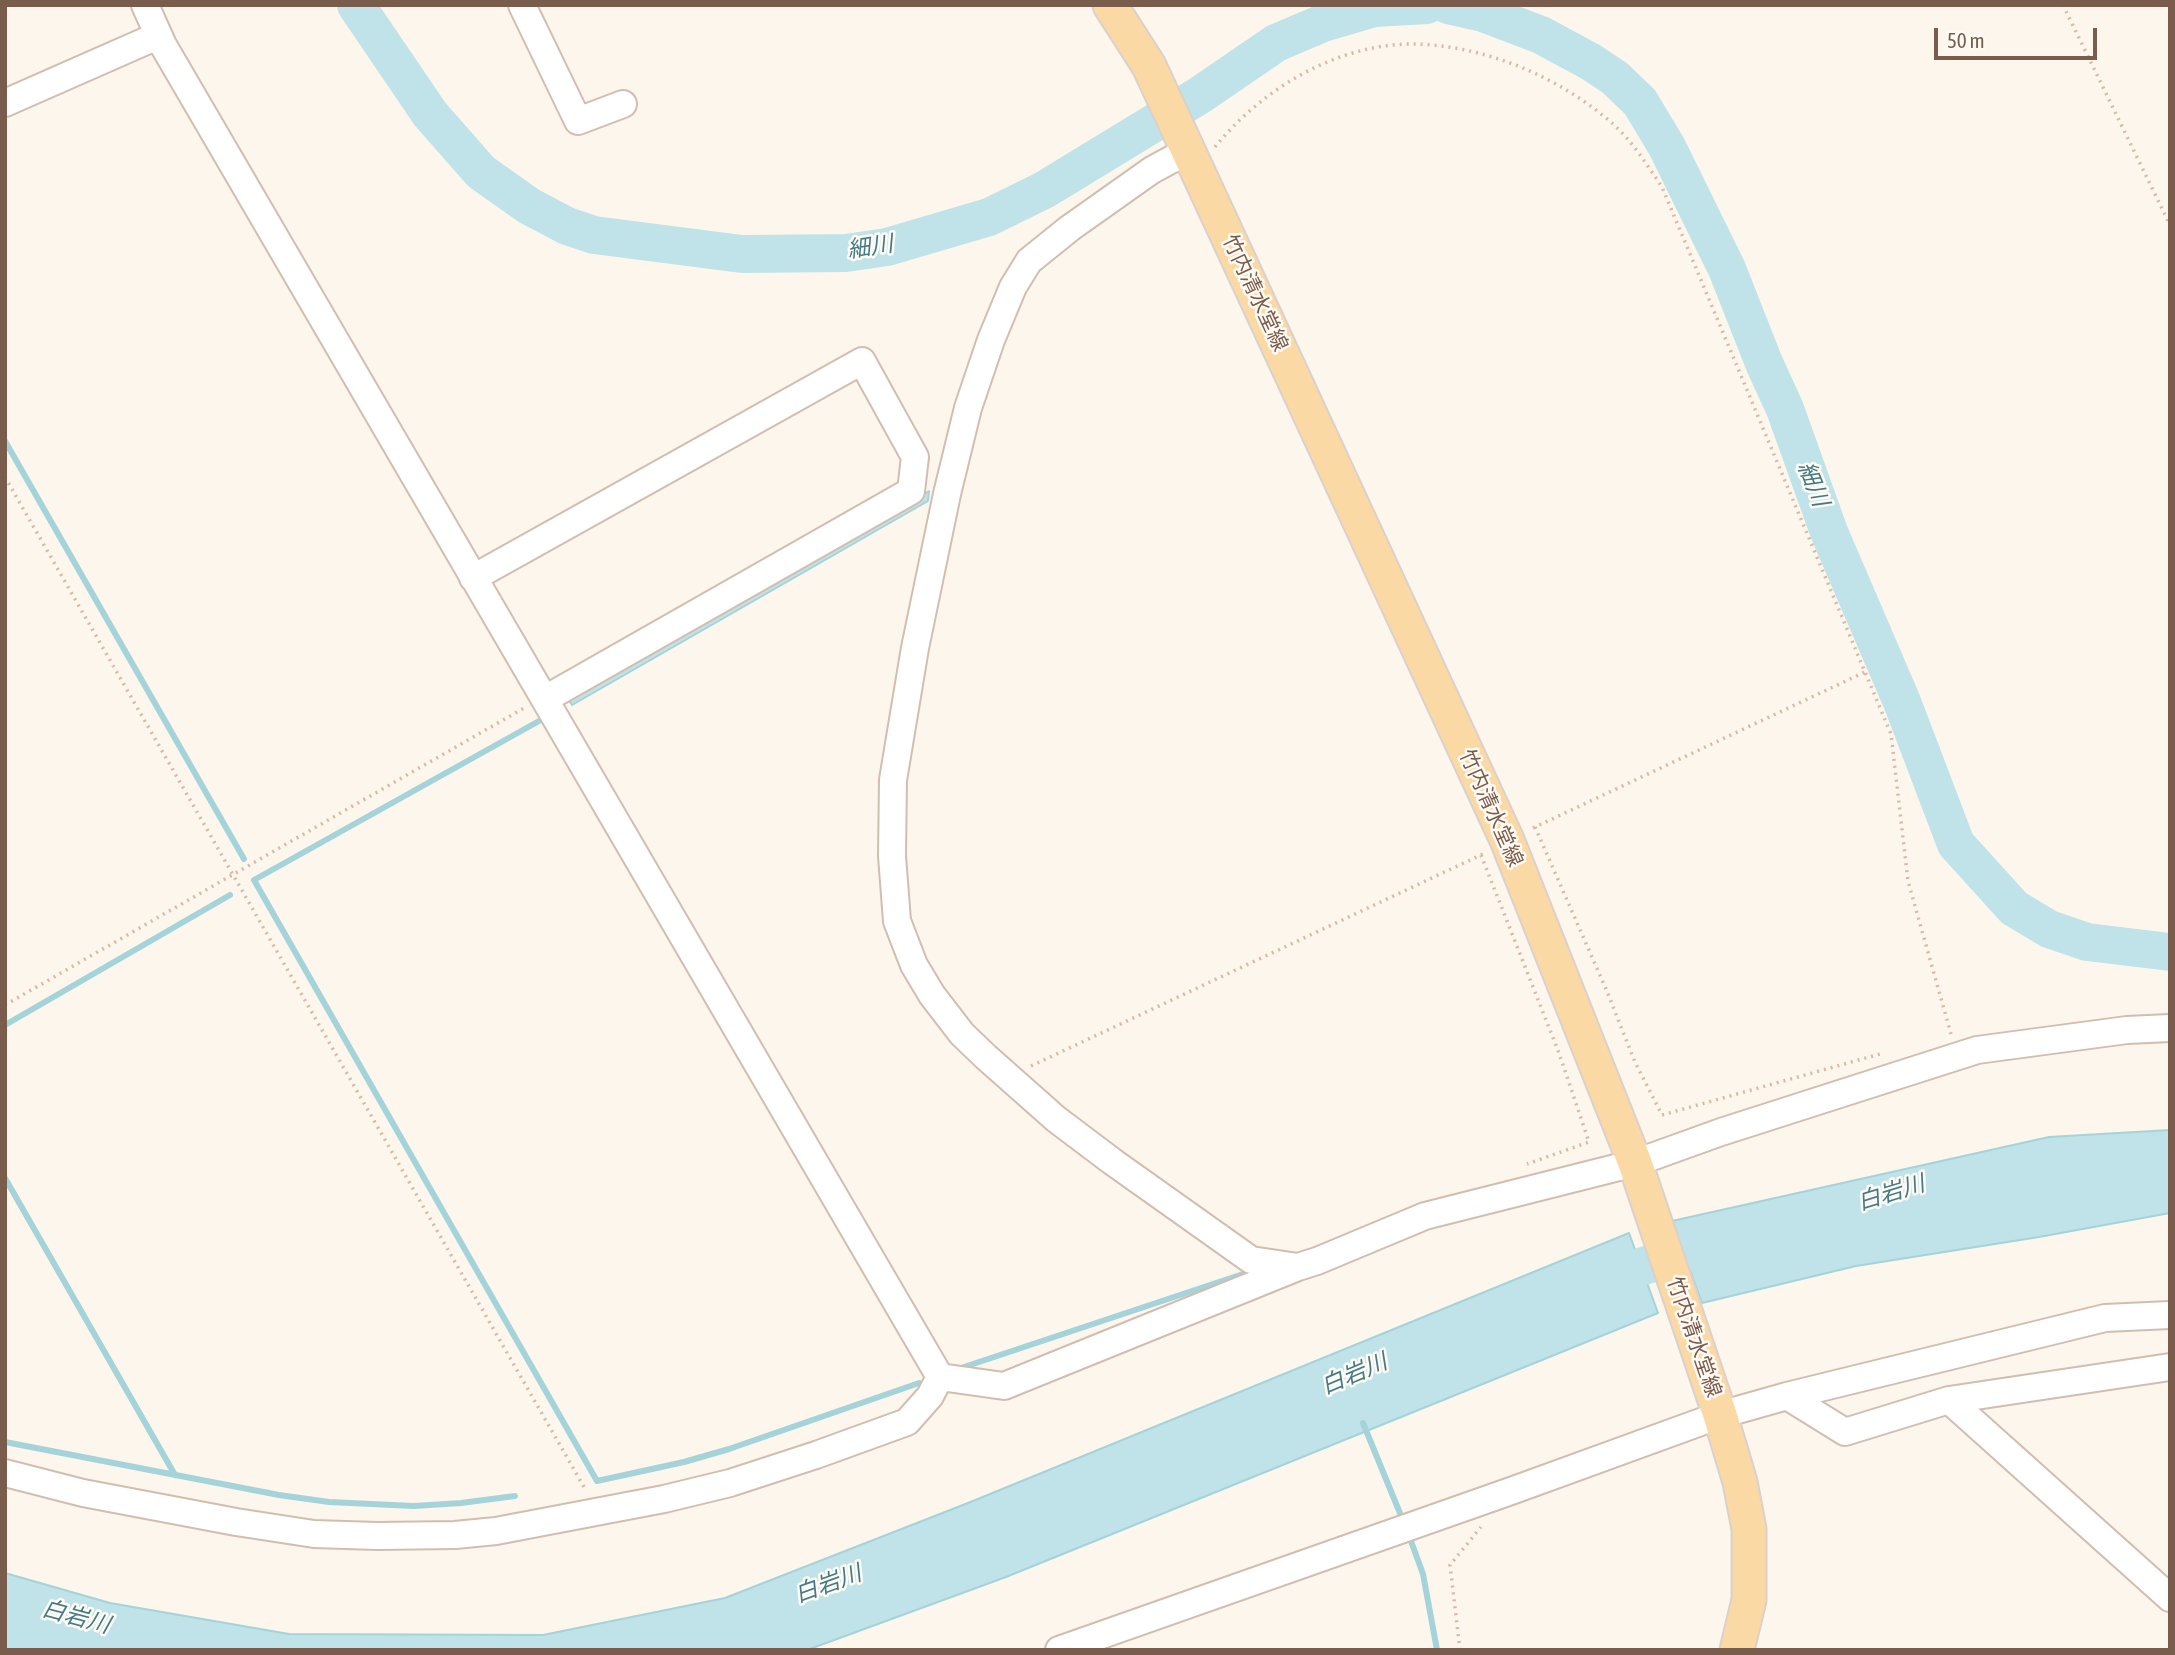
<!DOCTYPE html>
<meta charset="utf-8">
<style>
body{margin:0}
#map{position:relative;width:2175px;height:1655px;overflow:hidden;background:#fdf6ec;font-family:"Asap Condensed",sans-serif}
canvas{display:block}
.frame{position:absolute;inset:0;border:7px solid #7a5c4d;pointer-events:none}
.scale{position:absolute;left:1934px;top:28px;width:163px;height:32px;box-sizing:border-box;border:4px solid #7a5c4d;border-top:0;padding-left:9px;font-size:21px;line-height:24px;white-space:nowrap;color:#7a5c4d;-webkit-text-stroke:5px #fffaf3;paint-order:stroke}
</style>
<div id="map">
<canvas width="2175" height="1655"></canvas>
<div class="frame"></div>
<div class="scale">50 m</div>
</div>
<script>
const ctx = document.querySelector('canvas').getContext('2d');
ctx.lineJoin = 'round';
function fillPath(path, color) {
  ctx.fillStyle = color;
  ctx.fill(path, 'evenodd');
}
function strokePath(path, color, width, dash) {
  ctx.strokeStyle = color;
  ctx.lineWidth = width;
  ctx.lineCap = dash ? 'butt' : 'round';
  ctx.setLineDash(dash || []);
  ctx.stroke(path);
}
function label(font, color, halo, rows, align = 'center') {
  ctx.font = font + ' "Asap Condensed","Noto Sans JP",sans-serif';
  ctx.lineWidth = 5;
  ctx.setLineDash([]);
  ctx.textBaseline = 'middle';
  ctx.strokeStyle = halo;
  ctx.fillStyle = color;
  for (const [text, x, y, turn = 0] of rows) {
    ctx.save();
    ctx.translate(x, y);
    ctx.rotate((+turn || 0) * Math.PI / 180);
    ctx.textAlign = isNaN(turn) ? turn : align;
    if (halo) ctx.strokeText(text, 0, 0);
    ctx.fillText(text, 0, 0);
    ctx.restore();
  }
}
const water = new Path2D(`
 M929 491 928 501 572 705 567 697Z
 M2170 1130V1213L2039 1237 1856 1266 1702 1303 1672 1221 2049 1137Z
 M1629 1233 1658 1313 1006 1577 807 1650H5V1573L110 1603 289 1634 543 1635 725 1598 968 1503Z`);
fillPath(water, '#bfe3e8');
strokePath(water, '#a5d3da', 2);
strokePath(new Path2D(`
 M5 441 244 859
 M539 721 254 880 597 1481 684 1462 729 1449 919 1383
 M5 1025 230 895
 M5 1178 175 1475
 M958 1369 1246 1273
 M1363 1423 1404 1523
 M5 1442 279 1495 329 1502 414 1506 461 1503 515 1496
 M1408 1533 1423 1574 1437 1650`), '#a5d3da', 6);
strokePath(new Path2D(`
 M356 5 430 114 481 172 529 206 567 226 594 235 742 254 846 253 887 247 989 217 1044 190 1200 95 1276 43 1323 23 1374 8 1427 5
 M1448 5 1483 13 1541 35 1591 62 1615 78 1640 102 1667 147 1727 269 1764 363 1785 409 1829 532 1902 702 1956 844 2014 908 2049 929 2087 942 2170 952
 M1590 1282 1700 1249`), '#bfe3e8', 38);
const minor = new Path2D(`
 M145 5 163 45 940 1377
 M522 5 578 121 623 104
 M5 103 155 37 163 45
 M1189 150 1152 170 1070 228 1029 261 1013 287 991 340 968 408 947 494 915 648 893 780 892 856 897 921 914 965 932 995 962 1034 986 1057 1056 1119 1113 1162 1251 1260 1298 1267
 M473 578 862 361 915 457 911 491 545 699
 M940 1377 1004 1386 1298 1267 1317 1261 1425 1216 1635 1163 1721 1132 1977 1050 2127 1030 2170 1028
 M1787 1396 2105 1318 2170 1315
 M1949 1400 2170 1598
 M5 1473 83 1493 236 1522 314 1534 377 1536 455 1535 496 1531 664 1499 730 1483 816 1455 907 1422 930 1396 940 1377
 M1059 1650 1511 1491 1720 1415 1787 1396 1845 1432 1949 1400 2170 1367`);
const major = new Path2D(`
 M1110 5 1149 66 1507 840 1635 1163 1720 1415 1740 1482 1749 1529V1600L1737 1650`);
strokePath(minor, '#d1beb0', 30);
strokePath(major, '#dad1cd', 37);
strokePath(new Path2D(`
 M2063 5 2170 225
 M1215 147C1262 89 1336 44 1413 44 1484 45 1560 77 1613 124 1633 142 1647 165 1662 187L1891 734 1908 881 1951 1034
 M5 477 584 1487 583 1489
 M1535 827 1606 989 1635 1062 1662 1115 1880 1054
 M1533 828 1865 672
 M1481 855 1559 1053 1589 1142 1527 1164
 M5 1005 524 708
 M1031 1066 1483 854
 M1460 1650 1450 1565 1481 1527`), '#d9b8a5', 3.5, [2, 5]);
strokePath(minor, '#fff', 26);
strokePath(major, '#fbd9a5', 33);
label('21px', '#7a5c4d', '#fffaf3', [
 ["竹内清水堂線",1255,293,65],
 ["竹内清水堂線",1491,808,66],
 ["竹内清水堂線",1694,1337,71]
]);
label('italic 23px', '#437c86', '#fffaf3', [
 ["細川",870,247,-9],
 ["細川",1813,484,68],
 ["白岩川",1891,1193,-17],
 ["白岩川",1354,1374,-23],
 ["白岩川",828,1584,-20],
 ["白岩川",76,1617,15]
]);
</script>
